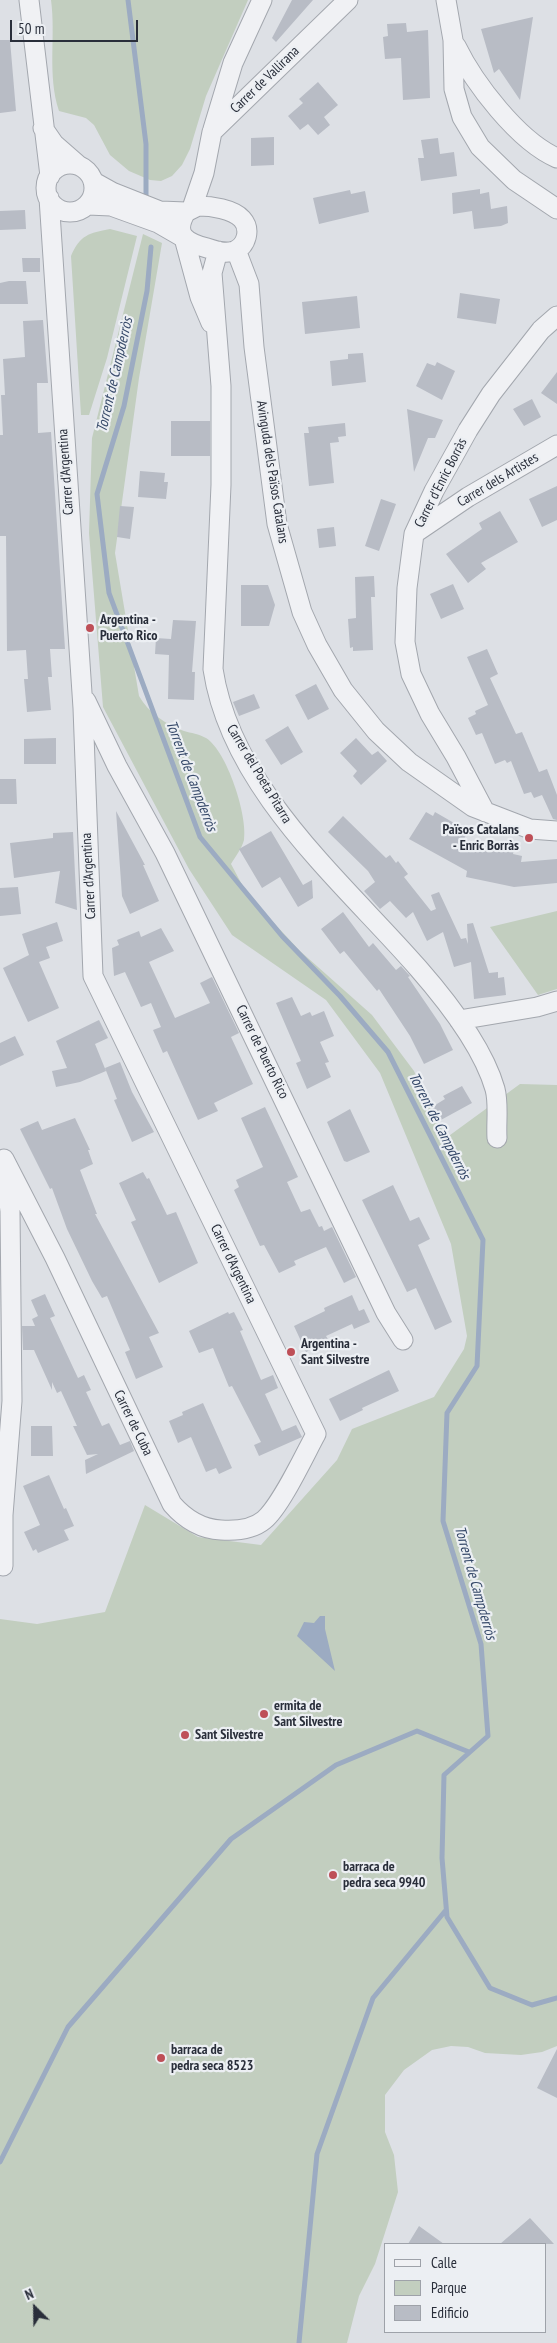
<!DOCTYPE html>
<meta charset="utf-8">
<style>
body{margin:0}
#map{position:relative;width:557px;height:2343px;overflow:hidden;background:#dde0e5;font-family:"PT Sans Narrow",sans-serif}
canvas{display:block}
.legend{position:absolute;left:384px;top:2243px;width:162px;height:90px;box-sizing:border-box;background:#eceff3;border:1px solid #9ea2a9;margin:0;padding:6px 9px;list-style:none;font-size:15px;color:#292e3a}
.legend li{display:flex;align-items:center;gap:10px;height:25px}
.legend b{width:25px;border:1px solid #9ea2a9}
.north{position:absolute;left:10px;top:2283px;width:50px;height:50px;-webkit-text-stroke:4px #eceff3;paint-order:stroke;rotate:337deg;font-size:14px;font-weight:700;line-height:20px;text-align:center;color:#292e3a}
.north::after{content:'';display:block;margin:auto;width:18px;height:22px;background:#292e3a;clip-path:polygon(50% 0,100% 100%,50% 72%,0 100%)}
.scale{position:absolute;left:10px;top:20px;width:128px;height:22px;box-sizing:border-box;border:2px solid #292e3a;border-top:0;padding-left:6px;font-size:15px;line-height:18px;white-space:nowrap;color:#292e3a;-webkit-text-stroke:4px #eceff3;paint-order:stroke}
</style>
<div id="map">
<canvas width="557" height="2343"></canvas>
<ul class="legend">
<li><b style="height:6px;background:#f0f1f4"></b>Calle</li>
<li><b style="height:14px;background:#c2cebf"></b>Parque</li>
<li><b style="height:14px;background:#b8bcc5"></b>Edificio</li>
</ul>
<div class="north">N</div>
<div class="scale">50 m</div>
</div>
<script>
const ctx = document.querySelector('canvas').getContext('2d');
ctx.lineJoin = 'round';
function fillPath(path, color) {
  ctx.fillStyle = color;
  ctx.fill(path, 'evenodd');
}
function strokePath(path, color, width, dash) {
  ctx.strokeStyle = color;
  ctx.lineWidth = width;
  ctx.lineCap = dash ? 'butt' : 'round';
  ctx.setLineDash(dash || []);
  ctx.stroke(path);
}
function label(font, color, halo, rows, align = 'center') {
  ctx.font = font + ' "PT Sans Narrow",sans-serif';
  ctx.lineWidth = 4.5;
  ctx.setLineDash([]);
  ctx.textBaseline = 'middle';
  ctx.strokeStyle = halo;
  ctx.fillStyle = color;
  for (const [text, x, y, turn = 0] of rows) {
    ctx.save();
    ctx.translate(x, y);
    ctx.rotate((+turn || 0) * Math.PI / 180);
    ctx.textAlign = isNaN(turn) ? turn : align;
    if (halo) ctx.strokeText(text, 0, 0);
    ctx.fillText(text, 0, 0);
    ctx.restore();
  }
}
fillPath(new Path2D(`
 M51 0H248L206 96 190 149 182 165 172 176 161 181 150 180 129 171 110 155 94 125 86 118 59 111C47 74 56 37 51 0Z
 M110 229 137 236 107 358 89 415H81L71 256C80 235 89 233 110 229Z
 M143 234 162 243 139 378 115 553 139 696C148 712 166 725 184 731 191 733 199 734 206 738 227 751 248 816 244 840 242 848 235 857 231 864L247 894 300 951 372 1015 414 1071 446 1138 520 1084 557 1085V2046L542 2052 521 2055 485 2053 468 2047 451 2046 432 2050 404 2070 385 2095V2132L394 2155 398 2192 375 2264 359 2296 347 2343H0V1619L37 1624 105 1612 145 1505 198 1537 261 1545 337 1460 352 1429 434 1397 464 1349 467 1336 451 1244 380 1073 326 1000 232 935 189 869 103 707 89 533 92 438Z
 M557 911V989L538 995 490 927Z`), '#c2cebf');
fillPath(new Path2D(`
 M320 1616H325V1629L335 1671 297 1636 304 1622 314 1623Z`), '#9cabc2');
strokePath(new Path2D(`
 M128 0 146 144V196
 M151 247 147 291 124 406 97 494 109 593 200 837 282 936 340 996 388 1052 483 1240 477 1366 447 1413 443 1521 481 1644 488 1736 444 1775 442 1858 447 1917 490 1988 532 2005 557 1998
 M0 2162 68 2027 231 1839 336 1765 417 1731 469 1752
 M299 2343 317 2154 373 1998 446 1910`), '#9cabc2', 5);
fillPath(new Path2D(`
 M292 0H313L276 42 272 38Z
 M533 17 520 100 499 69 494 73 481 29Z
 M406 23 407 32 428 30 430 98 403 100 401 58 385 59 383 37 388 36 387 24Z
 M0 40H10L16 111 0 113Z
 M318 82 338 105 324 117 330 125 318 135 308 124 300 130 288 116 303 103 299 99Z
 M274 137V165L251 166V138Z
 M438 138 440 154 454 152 457 176 421 181 418 158H424L421 140Z
 M480 189V194L489 192 491 209 507 206 508 223 501 226 474 229 472 211 453 214 452 193Z
 M350 190 351 194 365 191 369 212 319 224 313 198Z
 M25 210 26 229 0 230V211Z
 M22 258H40V272H23Z
 M9 281H26L28 304H0V283Z
 M460 293 500 299 496 324 457 318Z
 M357 296 360 328 305 334 302 302Z
 M43 320 48 383H37L38 433 51 432 65 649H50L52 677H48L51 710 27 712 24 679H28L26 650 7 651 6 536H0V435H3L1 395H5L3 359 25 357 23 321Z
 M363 353 366 382 332 386 330 361 348 359V354Z
 M437 362 455 371 442 400 416 386 427 363 435 366Z
 M557 372V404L541 393Z
 M532 399 541 417 524 426 513 409Z
 M407 409 443 420 435 438H428L414 472Z
 M171 421H210V456H171Z
 M345 423 346 436 338 437 339 442 330 443 334 483 309 486 304 433H309L308 427Z
 M140 471 165 473 164 482H168L166 499 138 497Z
 M557 486V520L542 527 529 499Z
 M381 499 396 504 379 551 365 546Z
 M120 506 134 507 130 539 117 537Z
 M500 511 518 542 481 563 486 569 468 583 446 554 482 529 479 523Z
 M334 527 336 546 319 548 317 529Z
 M374 576 375 597H371L373 650 353 651V647L350 648 348 619 356 618 355 577Z
 M453 584 464 609 441 619 430 594Z
 M241 585H268L275 605 269 626H241Z
 M173 620 196 621 192 672H195L194 700 168 699 169 655 155 654 156 638 171 639Z
 M487 649 498 674 490 678 516 734 522 732 539 772 547 769 557 795V820L553 819 542 795 534 798 531 792 524 794 511 761 507 763 505 760 495 764 482 733 476 735 468 718 476 714 475 711 488 705 467 657Z
 M316 684 329 709 308 720 295 695Z
 M254 694 260 708 239 716 233 702Z
 M288 726 303 752 281 765 265 740Z
 M56 738V764H24V739Z
 M356 738 372 755 378 751 387 761 361 785 353 776 357 771 340 753Z
 M0 779H16L17 804H0Z
 M116 811 145 865H143L159 901 130 914 122 896Z
 M426 812 433 816 435 812 461 827 459 831 466 835 464 840 514 850 513 854 522 856 521 862 557 859V883L514 887 466 877 467 871 409 839Z
 M343 816 386 858 390 855 396 863 398 861 408 874 404 877 431 911 436 909 431 895 439 892 461 939 466 938 468 944 467 924 473 923 489 973 498 972V978L504 977 506 995 474 999 471 962 454 967 443 932 427 941 413 912 406 918 390 901 380 909 364 891 375 882 368 871 328 832Z
 M271 831 303 885 312 880 313 898 298 907 280 877 262 888 239 849Z
 M73 832 75 874 77 910 55 903 60 871 14 878 10 843 53 838V833Z
 M18 887 21 914 0 916V888Z
 M343 912 369 947 373 943 396 970 401 966 410 976 408 977 440 1024 453 1050 424 1064 410 1036 379 989 377 991 344 951 340 954 321 929Z
 M57 922 63 941 46 947 50 958 39 962 59 1008 28 1022 3 968 29 955 22 934Z
 M161 928 174 951 149 962 175 1018 210 1003 200 983 212 977 239 1033 231 1037 253 1084 214 1103 218 1111 198 1120 167 1051 163 1053 153 1030 161 1027 151 1003 141 1007 125 972 114 976 112 948 119 945 117 940 139 931 141 937Z
 M292 997 301 1016 310 1012 312 1016 324 1011 334 1036 320 1042 329 1062 325 1063 331 1077 307 1089 296 1063 301 1061 276 1003Z
 M99 1020 108 1038 95 1044 106 1071 80 1082 56 1087 52 1071 67 1068 56 1041Z
 M15 1036 24 1055 0 1066V1043Z
 M120 1062 132 1092 154 1132 132 1142 114 1100 117 1099 105 1068Z
 M462 1086 472 1103 439 1121 432 1107 445 1099 443 1096Z
 M265 1107 298 1177 287 1182 301 1212 310 1209 319 1227 322 1226 324 1231 332 1227 356 1277 344 1283 326 1247 294 1261 296 1265 279 1273 264 1245 260 1246 234 1190 239 1187 236 1180 263 1167 241 1118Z
 M350 1109 370 1152 347 1162 344 1161 327 1122Z
 M75 1118 90 1150H88L93 1164 80 1170 97 1214H95L159 1333 149 1337 163 1367 136 1379 125 1352 130 1350 107 1296 102 1298 92 1281 67 1229 52 1188 50 1189 20 1129 38 1121 42 1130Z
 M143 1172 147 1179 149 1178 167 1215 176 1212 198 1263 159 1283 131 1222 136 1220 119 1183Z
 M393 1185 410 1221 419 1217 430 1239 418 1245 452 1322 435 1330 416 1288 407 1292 362 1200Z
 M45 1294 55 1316 50 1318 78 1378 84 1375 91 1390 86 1392 102 1426 109 1423 120 1445 130 1441 134 1451 86 1474 85 1460 98 1454 87 1455 73 1426H77L61 1391 57 1393 52 1382V1390L34 1350H23L22 1326H35L32 1319 38 1316 31 1300Z
 M352 1295 359 1311 364 1309 370 1322 354 1329 352 1324 326 1336 329 1341 306 1352 294 1326 325 1311 324 1308Z
 M228 1312 229 1314 234 1312 243 1330 240 1331 261 1380 273 1375 278 1388 265 1394 282 1431 296 1425 302 1437 259 1456 254 1445 261 1442 232 1386 229 1387 213 1348 199 1353 189 1331Z
 M389 1370 399 1391 362 1408 363 1410 340 1421 329 1399Z
 M203 1403 232 1468 219 1474 216 1468 206 1472 191 1437 178 1443 169 1421 183 1415 182 1412Z
 M31 1426H52L53 1456H31Z
 M49 1475 64 1509 66 1508 74 1526 64 1530 69 1540 38 1553 36 1549 33 1551 24 1532 40 1525 23 1486Z
 M557 2049V2098L537 2088Z
 M530 2218 554 2244H500Z
 M419 2226 444 2244H408Z`), '#b8bcc5');
const street = new Path2D(`
 M29 0 50 176
 M446 0 453 40 454 89 462 117 480 147 514 180 557 209
 M456 46C474 83 518 141 557 158
 M43 128 54 144 78 165
 M213 129 233 63 262 0
 M46 188a24 24 0 1 1 48 0a24 24 0 1 1-48 0Z
 M94 182 112 192 160 211 186 212
 M88 205 111 206 158 223 184 238
 M198 206C211 206 233 209 242 219 251 229 247 246 234 251 225 254 216 251 207 248 187 243 172 235 186 212Z
 M192 208 204 173 212 132 348 0
 M184 238 200 297 211 323
 M236 250 249 284 254 347 277 524 302 612 317 645 343 690 376 731 409 762 473 807 530 829 557 831
 M218 251 212 273 221 386V485L213 669C231 789 343 882 418 968 446 1000 483 1047 495 1089 499 1104 496 1122 497 1138
 M415 533 468 497 557 445
 M86 701 117 766 165 853 386 1313 403 1340
 M485 812 456 757 430 714 411 674 405 642 407 588 414 534 434 491 468 430 491 394 541 330 557 316
 M459 1020 537 1007 557 1001
 M4 1159 55 1258 172 1504C185 1519 200 1529 221 1530 236 1531 252 1530 264 1520 281 1506 305 1454 316 1434L93 976 83 708 49 198
 M3 1566V1515L12 1401 10 1211 5 1170`);
strokePath(street, '#a3a7ae', 21);
strokePath(street, '#f0f1f4', 19);
for (const [x, y, r, color] of [
 [90,628,5,"#be4f57"],
 [529,838,5,"#be4f57"],
 [291,1352,5,"#be4f57"],
 [264,1714,5,"#be4f57"],
 [185,1735,5,"#be4f57"],
 [333,1875,5,"#be4f57"],
 [161,2058,5,"#be4f57"]
]) {
  const dot = new Path2D();
  dot.arc(x, y, r, 0, 2 * Math.PI);
  ctx.fillStyle = color;
  ctx.fill(dot);
  strokePath(dot, '#eceff3', 2);
}
label('14px', '#292e3a', '#eceff3', [
 ["Carrer de Vallirana",265,80,-44],
 ["Carrer d'Argentina",66,472,-94],
 ["Avinguda dels Països Catalans",272,472,81],
 ["Carrer dels Artistes",498,480,-31],
 ["Carrer d'Enric Borràs",441,483,-63],
 ["Carrer del Poeta Pitarra",259,774,59],
 ["Carrer d'Argentina",89,876,-93],
 ["Carrer de Puerto Rico",262,1052,64],
 ["Carrer d'Argentina",233,1264,64],
 ["Carrer de Cuba",133,1423,64]
]);
label('bold 14px', '#292e3a', '#eceff3', [
 ["Argentina -",100,620],
 ["Puerto Rico",100,636],
 ["Països Catalans",519,830,"right"],
 ["- Enric Borràs",519,846,"right"],
 ["Argentina -",301,1344],
 ["Sant Silvestre",301,1360],
 ["ermita de",274,1706],
 ["Sant Silvestre",274,1722],
 ["Sant Silvestre",195,1735],
 ["barraca de",343,1867],
 ["pedra seca 9940",343,1883],
 ["barraca de",171,2050],
 ["pedra seca 8523",171,2066]
], 'left');
label('italic 15px', '#374a6a', '#eceff3', [
 ["Torrent de Campderròs",115,375,-77],
 ["Torrent de Campderròs",191,776,69],
 ["Torrent de Campderròs",439,1126,63],
 ["Torrent de Campderròs",475,1583,74]
]);
</script>
